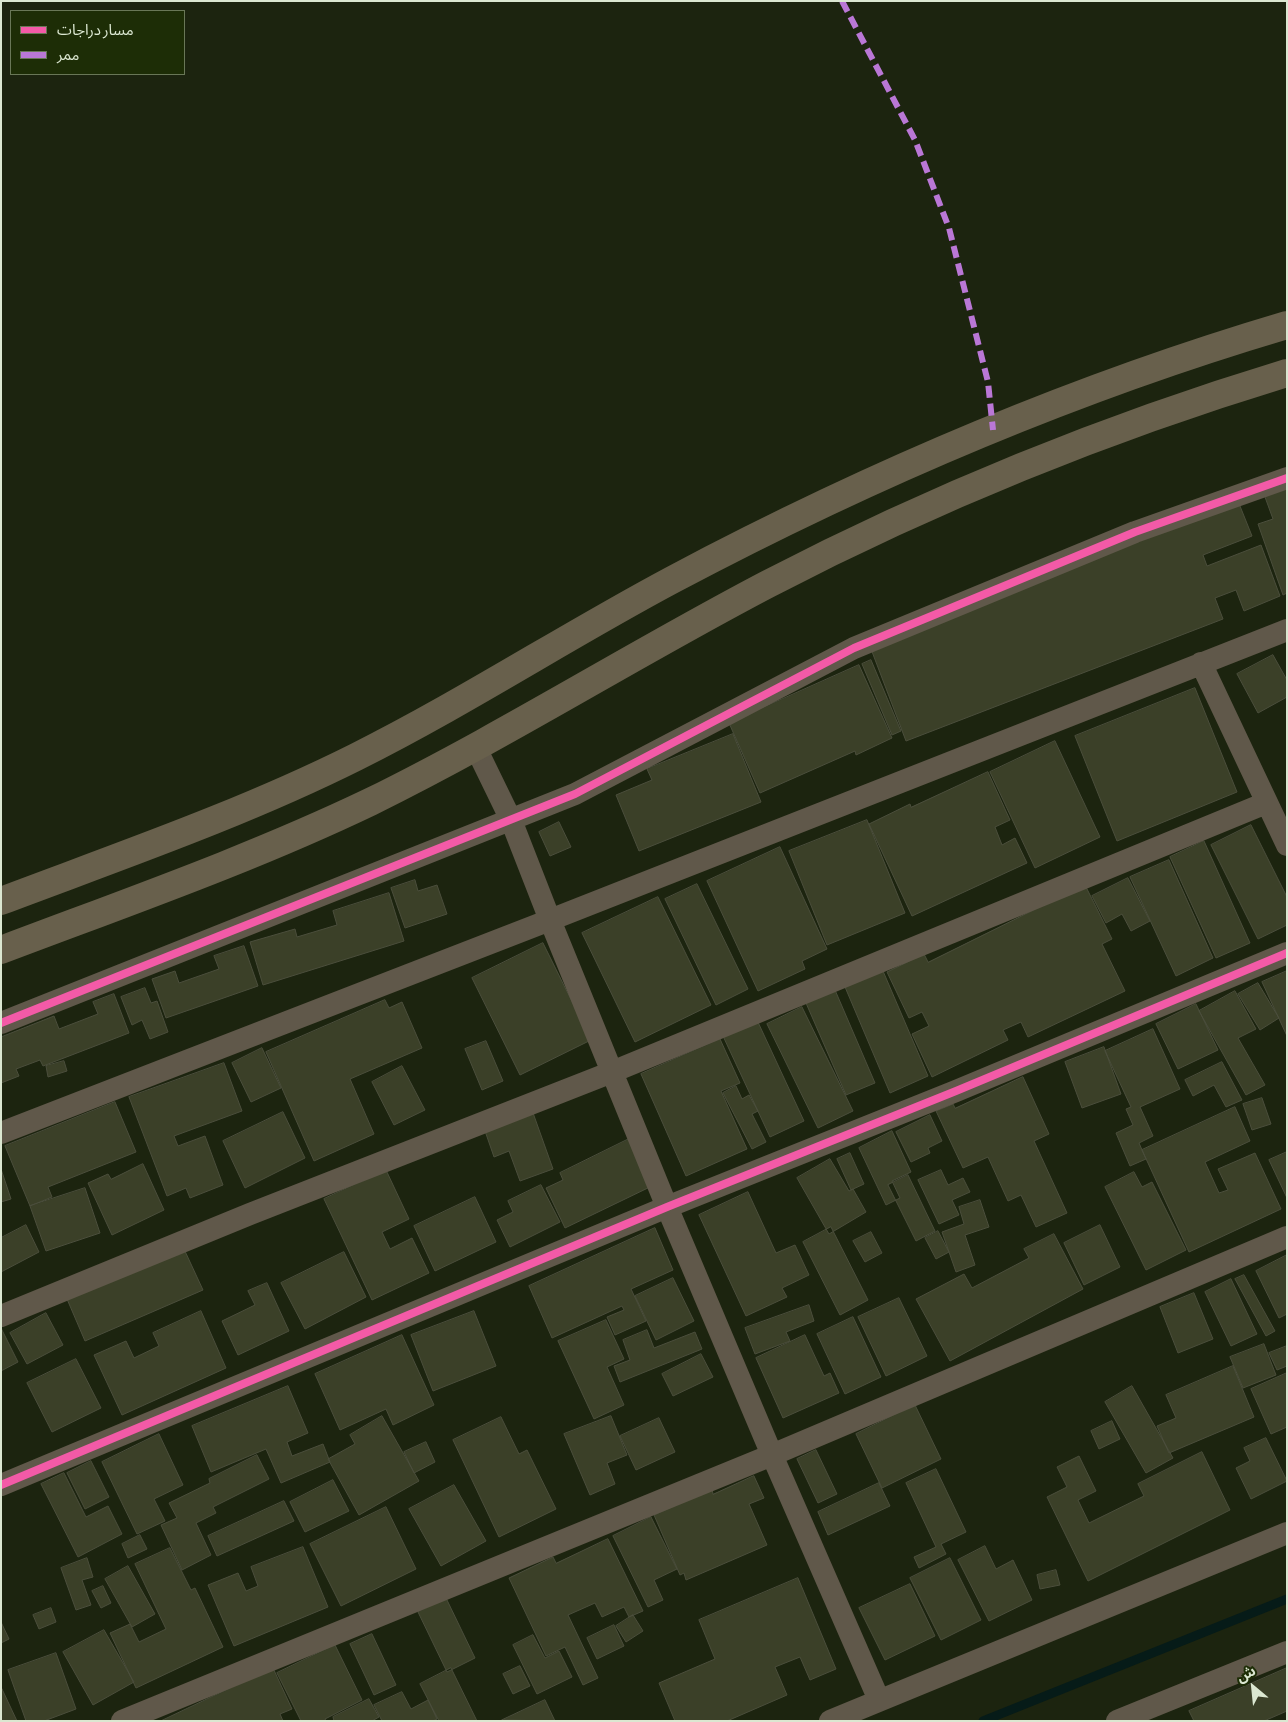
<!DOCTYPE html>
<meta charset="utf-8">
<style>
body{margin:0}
#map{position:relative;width:1288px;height:1722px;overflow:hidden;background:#1c240f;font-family:"Asap Condensed","Noto Sans Arabic",sans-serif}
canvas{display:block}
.frame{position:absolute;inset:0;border:2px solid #dbe7d1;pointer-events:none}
.legend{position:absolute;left:10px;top:10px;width:175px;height:65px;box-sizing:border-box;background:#1d2d06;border:1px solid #697757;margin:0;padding:6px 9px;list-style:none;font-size:15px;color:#dbe7d1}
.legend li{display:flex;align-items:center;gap:10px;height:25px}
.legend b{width:25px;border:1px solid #697757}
.north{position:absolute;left:1228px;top:1662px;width:50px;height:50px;-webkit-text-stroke:4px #1d2d06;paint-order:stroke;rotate:332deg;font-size:14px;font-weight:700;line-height:20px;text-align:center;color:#dbe7d1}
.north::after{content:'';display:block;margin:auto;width:18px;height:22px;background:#dbe7d1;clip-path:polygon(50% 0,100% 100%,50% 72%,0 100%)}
</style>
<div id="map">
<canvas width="1288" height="1722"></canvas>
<div class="frame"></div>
<ul class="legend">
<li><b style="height:6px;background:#f35aa7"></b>مسار دراجات</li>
<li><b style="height:6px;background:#ba77d6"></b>ممر</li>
</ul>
<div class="north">ش</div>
</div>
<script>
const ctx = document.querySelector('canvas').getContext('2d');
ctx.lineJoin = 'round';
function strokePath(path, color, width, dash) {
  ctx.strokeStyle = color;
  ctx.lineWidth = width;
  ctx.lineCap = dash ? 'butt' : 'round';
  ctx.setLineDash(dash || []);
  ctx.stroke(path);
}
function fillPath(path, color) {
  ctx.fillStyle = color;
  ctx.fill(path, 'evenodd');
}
strokePath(new Path2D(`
 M983 1721 1287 1599`), '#061b18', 9);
const building = new Path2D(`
 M1287 489V593L1283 595 1258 524 1273 519 1265 497Z
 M1238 501 1252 536 1203 555 1207 566 1261 545 1280 596 1244 611 1236 590 1215 598 1223 619 906 741 871 649Z
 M1273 655 1287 680V697L1258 713 1237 674Z
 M871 660 901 731 892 735 862 664Z
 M859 665 892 738 856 755 855 751 760 793 729 723Z
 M1195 688 1237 792 1117 841 1075 736Z
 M733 734 761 802 639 851 616 795 652 780 647 769Z
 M1055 741 1100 837 1035 868 990 772Z
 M988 772 1010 820 995 827 1002 845 1015 838 1027 863 912 916 869 824 910 804 911 807Z
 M867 820 905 913 827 945 789 851Z
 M559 822 571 847 550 856 539 832Z
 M1251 825 1287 897V925L1258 939 1211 845Z
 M1204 841 1250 943 1216 958 1170 857Z
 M780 847 827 949 802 961 805 969 758 991 707 881Z
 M1169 860 1213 958 1176 976 1130 877Z
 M1128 878 1150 921 1131 931 1122 914 1106 923 1092 896Z
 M415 880 418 891 437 885 447 914 405 928 391 888Z
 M697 884 748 989 716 1005 665 899Z
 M1085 885 1112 939 1102 944 1125 991 1028 1037 1021 1022 1003 1030 1008 1040 932 1077 912 1034 929 1026 922 1012 909 1018 887 972 924 954 928 962Z
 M389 893 404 941 263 985 250 942 295 929 297 937 337 925 333 911Z
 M658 897 711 1005 635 1042 582 933Z
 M543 943 591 1040 520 1075 472 978Z
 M244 946 258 986 166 1018 152 979 175 971 179 983 219 969 214 956Z
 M883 971 928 1076 890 1093 845 987Z
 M1287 971V1036L1262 982Z
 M1258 983 1279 1018 1260 1030 1238 994Z
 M145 988 151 1003 157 1001 168 1032 150 1039 142 1020 132 1025 121 997Z
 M835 990 875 1083 846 1095 806 1003Z
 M1235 991 1256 1029 1238 1038 1265 1085 1246 1095 1199 1011Z
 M114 994 129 1033 43 1066 40 1060 16 1069 19 1076 1 1083V1037L54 1016 59 1029 98 1014 93 1002Z
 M385 1000 389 1008 402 1002 422 1048 350 1079 374 1134 314 1161 266 1052Z
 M1196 1004 1218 1050 1178 1069 1156 1024Z
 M802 1007 853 1111 818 1128 767 1024Z
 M757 1020 804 1121 770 1137 723 1036Z
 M1153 1029 1180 1089 1140 1107 1153 1136 1139 1143 1146 1159 1130 1166 1116 1133 1133 1125 1126 1109 1131 1107 1105 1051Z
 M720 1039 740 1083 721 1091 747 1149 686 1176 641 1074Z
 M486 1041 503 1081 482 1090 465 1049Z
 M1104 1047 1121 1094 1082 1108 1065 1062Z
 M262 1048 281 1088 251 1102 232 1063Z
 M64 1061 67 1071 48 1077 46 1066Z
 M1222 1062 1242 1100 1226 1107 1214 1085 1193 1096 1185 1080Z
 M224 1063 242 1111 174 1136 178 1146 205 1136 223 1185 190 1198 186 1188 167 1196 129 1097Z
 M402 1066 425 1110 394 1125 372 1082Z
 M1023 1077 1049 1134 1034 1141 1067 1213 1036 1227 1021 1195 1008 1201 988 1157 963 1168 936 1111 953 1104 955 1108Z
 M736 1086 742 1099 749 1095 758 1111 752 1114 766 1142 752 1149 723 1093Z
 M1262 1098 1271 1124 1252 1130 1243 1104Z
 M115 1102 136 1152 48 1187 52 1197 30 1206 5 1146Z
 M1235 1107 1250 1141 1205 1162 1219 1193 1228 1190 1218 1169 1255 1153 1281 1209 1189 1252 1142 1150Z
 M532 1110 553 1169 520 1181 509 1151 494 1157 484 1128Z
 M283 1112 305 1158 245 1188 223 1141Z
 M930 1115 942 1141 928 1148 930 1153 911 1162 896 1132Z
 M892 1131 911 1172 892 1181 900 1198 886 1205 859 1148Z
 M629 1139 652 1186 565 1228 546 1188 563 1180 560 1173Z
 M1287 1152V1198L1269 1160Z
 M850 1153 864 1184 851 1190 837 1159Z
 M830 1159 849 1191 853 1189 866 1212 829 1234 797 1178Z
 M143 1164 164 1210 112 1235 88 1183 108 1174 111 1179Z
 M1 1169 11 1199 1 1202Z
 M386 1170 409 1219 382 1232 390 1249 412 1238 429 1273 372 1300 324 1199Z
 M941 1170 948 1185 963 1178 970 1192 952 1200 959 1215 939 1224 918 1180Z
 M1134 1172 1142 1187 1152 1182 1186 1250 1146 1270 1105 1187Z
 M908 1175 935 1231 916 1241 888 1185Z
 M541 1185 560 1222 510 1247 497 1220 513 1212 508 1201Z
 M85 1188 100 1233 46 1251 30 1206Z
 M748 1192 776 1253 795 1245 809 1275 782 1288 787 1297 746 1316 699 1215Z
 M475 1197 496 1242 435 1271 414 1226Z
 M980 1200 989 1227 965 1235 975 1265 956 1272 942 1232 964 1224 959 1207Z
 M26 1225 39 1252 1 1272V1238Z
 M1100 1225 1120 1267 1084 1285 1064 1243Z
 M831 1227 868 1300 840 1315 803 1242Z
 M655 1228 673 1270 631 1289 646 1321 615 1335 607 1317 624 1310 622 1306 552 1338 529 1286Z
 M938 1231 949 1252 936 1259 925 1238Z
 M871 1232 882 1253 865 1262 853 1241Z
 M1054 1234 1083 1289 950 1361 916 1299 964 1274 972 1288 1029 1258 1024 1249Z
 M184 1249 203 1290 85 1341 67 1299Z
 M344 1252 366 1297 305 1329 281 1283Z
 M1287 1255V1314L1279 1318 1256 1271Z
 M1244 1275 1275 1331 1266 1336 1235 1279Z
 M673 1278 694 1321 656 1340 635 1296Z
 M1231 1279 1257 1334 1231 1346 1205 1292Z
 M267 1283 289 1331 238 1355 222 1321 255 1305 248 1291Z
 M1194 1293 1213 1339 1178 1353 1160 1307Z
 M899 1298 927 1356 886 1376 858 1317Z
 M809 1305 814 1321 786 1332 790 1341 755 1354 745 1328Z
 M201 1311 226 1368 122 1415 94 1355 126 1341 134 1358 159 1346 153 1333Z
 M474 1311 496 1366 433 1391 411 1335Z
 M46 1313 63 1345 27 1364 10 1333Z
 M853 1317 881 1377 845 1394 817 1334Z
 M606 1320 624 1359 607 1367 624 1405 594 1419 558 1341Z
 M1 1328 18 1362 1 1371Z
 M647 1330 654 1348 695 1332 702 1349 620 1382 614 1366 630 1360 623 1340Z
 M402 1335 434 1405 393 1425 386 1409 340 1430 315 1374Z
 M805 1335 824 1376 830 1373 839 1393 783 1418 756 1358Z
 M1264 1344 1276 1375 1243 1388 1230 1357Z
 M1287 1346V1366L1277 1370 1269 1353Z
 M701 1354 713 1377 673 1396 662 1374Z
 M76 1359 101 1408 52 1432 27 1383Z
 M1233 1366 1254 1417 1169 1453 1157 1426 1176 1418 1166 1395Z
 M1287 1373V1427L1271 1434 1251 1389Z
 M288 1386 308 1433 287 1442 292 1456 323 1444 330 1462 281 1483 266 1449 211 1472 192 1426Z
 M1132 1386 1173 1458 1146 1473 1105 1402Z
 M915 1405 941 1459 882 1488 856 1434Z
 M382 1416 419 1481 359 1515 328 1459 355 1444 350 1435Z
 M611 1416 627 1455 607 1463 615 1484 590 1495 564 1434Z
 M501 1417 519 1454 527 1450 556 1509 499 1537 453 1440Z
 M659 1418 675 1452 636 1470 620 1436Z
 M1112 1421 1120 1439 1099 1449 1091 1431Z
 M159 1434 183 1485 154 1499 165 1521 137 1534 102 1462Z
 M1266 1438 1287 1481 1251 1499 1236 1468 1250 1461 1244 1448Z
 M426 1442 435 1462 414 1473 404 1452Z
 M816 1450 837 1494 818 1503 797 1459Z
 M1202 1452 1230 1510 1088 1581 1047 1497 1067 1487 1057 1467 1079 1456 1096 1491 1078 1500 1089 1523 1144 1496 1138 1484Z
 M257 1455 269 1479 213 1507 216 1513 196 1523 211 1555 182 1570 161 1525 177 1518 169 1503 210 1483 209 1479Z
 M91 1461 109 1497 85 1509 67 1473Z
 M936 1469 966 1532 941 1544 946 1554 919 1568 914 1557 936 1547 906 1483Z
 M64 1473 86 1517 108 1506 122 1534 78 1557 41 1484Z
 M754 1476 764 1498 749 1504 767 1545 686 1580 684 1573 680 1575 654 1515 712 1489 713 1494Z
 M333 1480 349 1511 305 1532 290 1502Z
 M879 1483 890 1506 828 1535 818 1512Z
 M454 1485 486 1541 441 1566 409 1509Z
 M284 1501 294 1521 217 1556 208 1536Z
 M386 1507 416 1569 341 1606 310 1544Z
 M651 1517 677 1569 654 1580 663 1600 648 1607 613 1536Z
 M140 1535 147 1549 128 1558 122 1544Z
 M608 1539 643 1611 629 1617 624 1607 602 1617 595 1603 568 1615 598 1678 583 1685 565 1647 546 1656 509 1578 553 1557 556 1563Z
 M985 1546 996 1569 1013 1560 1032 1600 989 1621 958 1560Z
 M303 1547 328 1607 234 1646 208 1585 238 1573 246 1591 258 1586 251 1567Z
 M170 1548 191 1590 195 1588 223 1647 136 1688 110 1633 130 1624 139 1642 166 1629 135 1564Z
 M87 1558 93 1577 82 1580 91 1605 76 1610 61 1568Z
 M950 1558 981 1620 941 1640 910 1578Z
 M128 1566 155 1614 132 1627 105 1579Z
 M1056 1570 1060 1585 1040 1589 1037 1575Z
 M798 1578 836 1669 810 1680 800 1657 775 1667 787 1695 727 1721H675L659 1683 715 1659 699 1620Z
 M910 1584 935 1636 885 1660 859 1608Z
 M103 1586 111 1603 101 1608 92 1591Z
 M446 1598 475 1658 447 1672 418 1612Z
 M51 1608 56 1622 39 1629 33 1615Z
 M633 1615 643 1631 626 1642 616 1626Z
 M1 1622 9 1639 1 1643Z
 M614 1625 624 1646 597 1659 587 1638Z
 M104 1630 134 1682 93 1705 63 1652Z
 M372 1634 396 1685 374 1695 350 1644Z
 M533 1635 545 1658 559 1651 572 1677 537 1694 513 1645Z
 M335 1645 362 1700 325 1719 326 1721H301L277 1673Z
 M56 1653 76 1709 44 1721H26L8 1670Z
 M520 1666 530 1686 513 1694 503 1674Z
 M273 1668 292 1709 280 1714 283 1721H161Z
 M451 1668 477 1721H439L420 1684Z
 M1287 1668V1711L1264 1721H1194L1189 1711Z
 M2 1689 17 1721H1Z
 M402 1692 411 1709 428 1700 437 1719 433 1721H382L374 1705Z
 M369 1699 379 1717 372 1721H334L333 1717Z
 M545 1700 555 1721 502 1720Z`);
fillPath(building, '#3b4028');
strokePath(building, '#4b4e3c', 1);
strokePath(new Path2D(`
 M1201 663 1287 845
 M475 746 511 820 550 920 667 1207 772 1455 879 1700
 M1 1023 575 794 854 648 1135 532 1287 478
 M1 1133 550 920 1287 630
 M1 1316 250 1214 612 1072 1266 803
 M1 1485 667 1207 956 1091 1287 953
 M122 1721 772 1455 1287 1237
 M830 1721 1287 1533
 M1117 1721 1287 1652`), '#60584a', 22);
strokePath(new Path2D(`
 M1 901C120 856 242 814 356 757 464 703 565 637 672 580 868 476 1074 388 1287 325
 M1 950C125 903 251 859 370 802 506 735 634 654 768 584 934 498 1109 427 1287 373`), '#68604c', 28);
strokePath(new Path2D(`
 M842 1 915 140 949 228 988 382 993 430`), '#ba77d6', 6, [12, 6]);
strokePath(new Path2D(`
 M1 1023 575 794 854 648 1135 532 1287 478
 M1 1485 667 1207 956 1091 1287 953`), '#f35aa7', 8);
</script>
